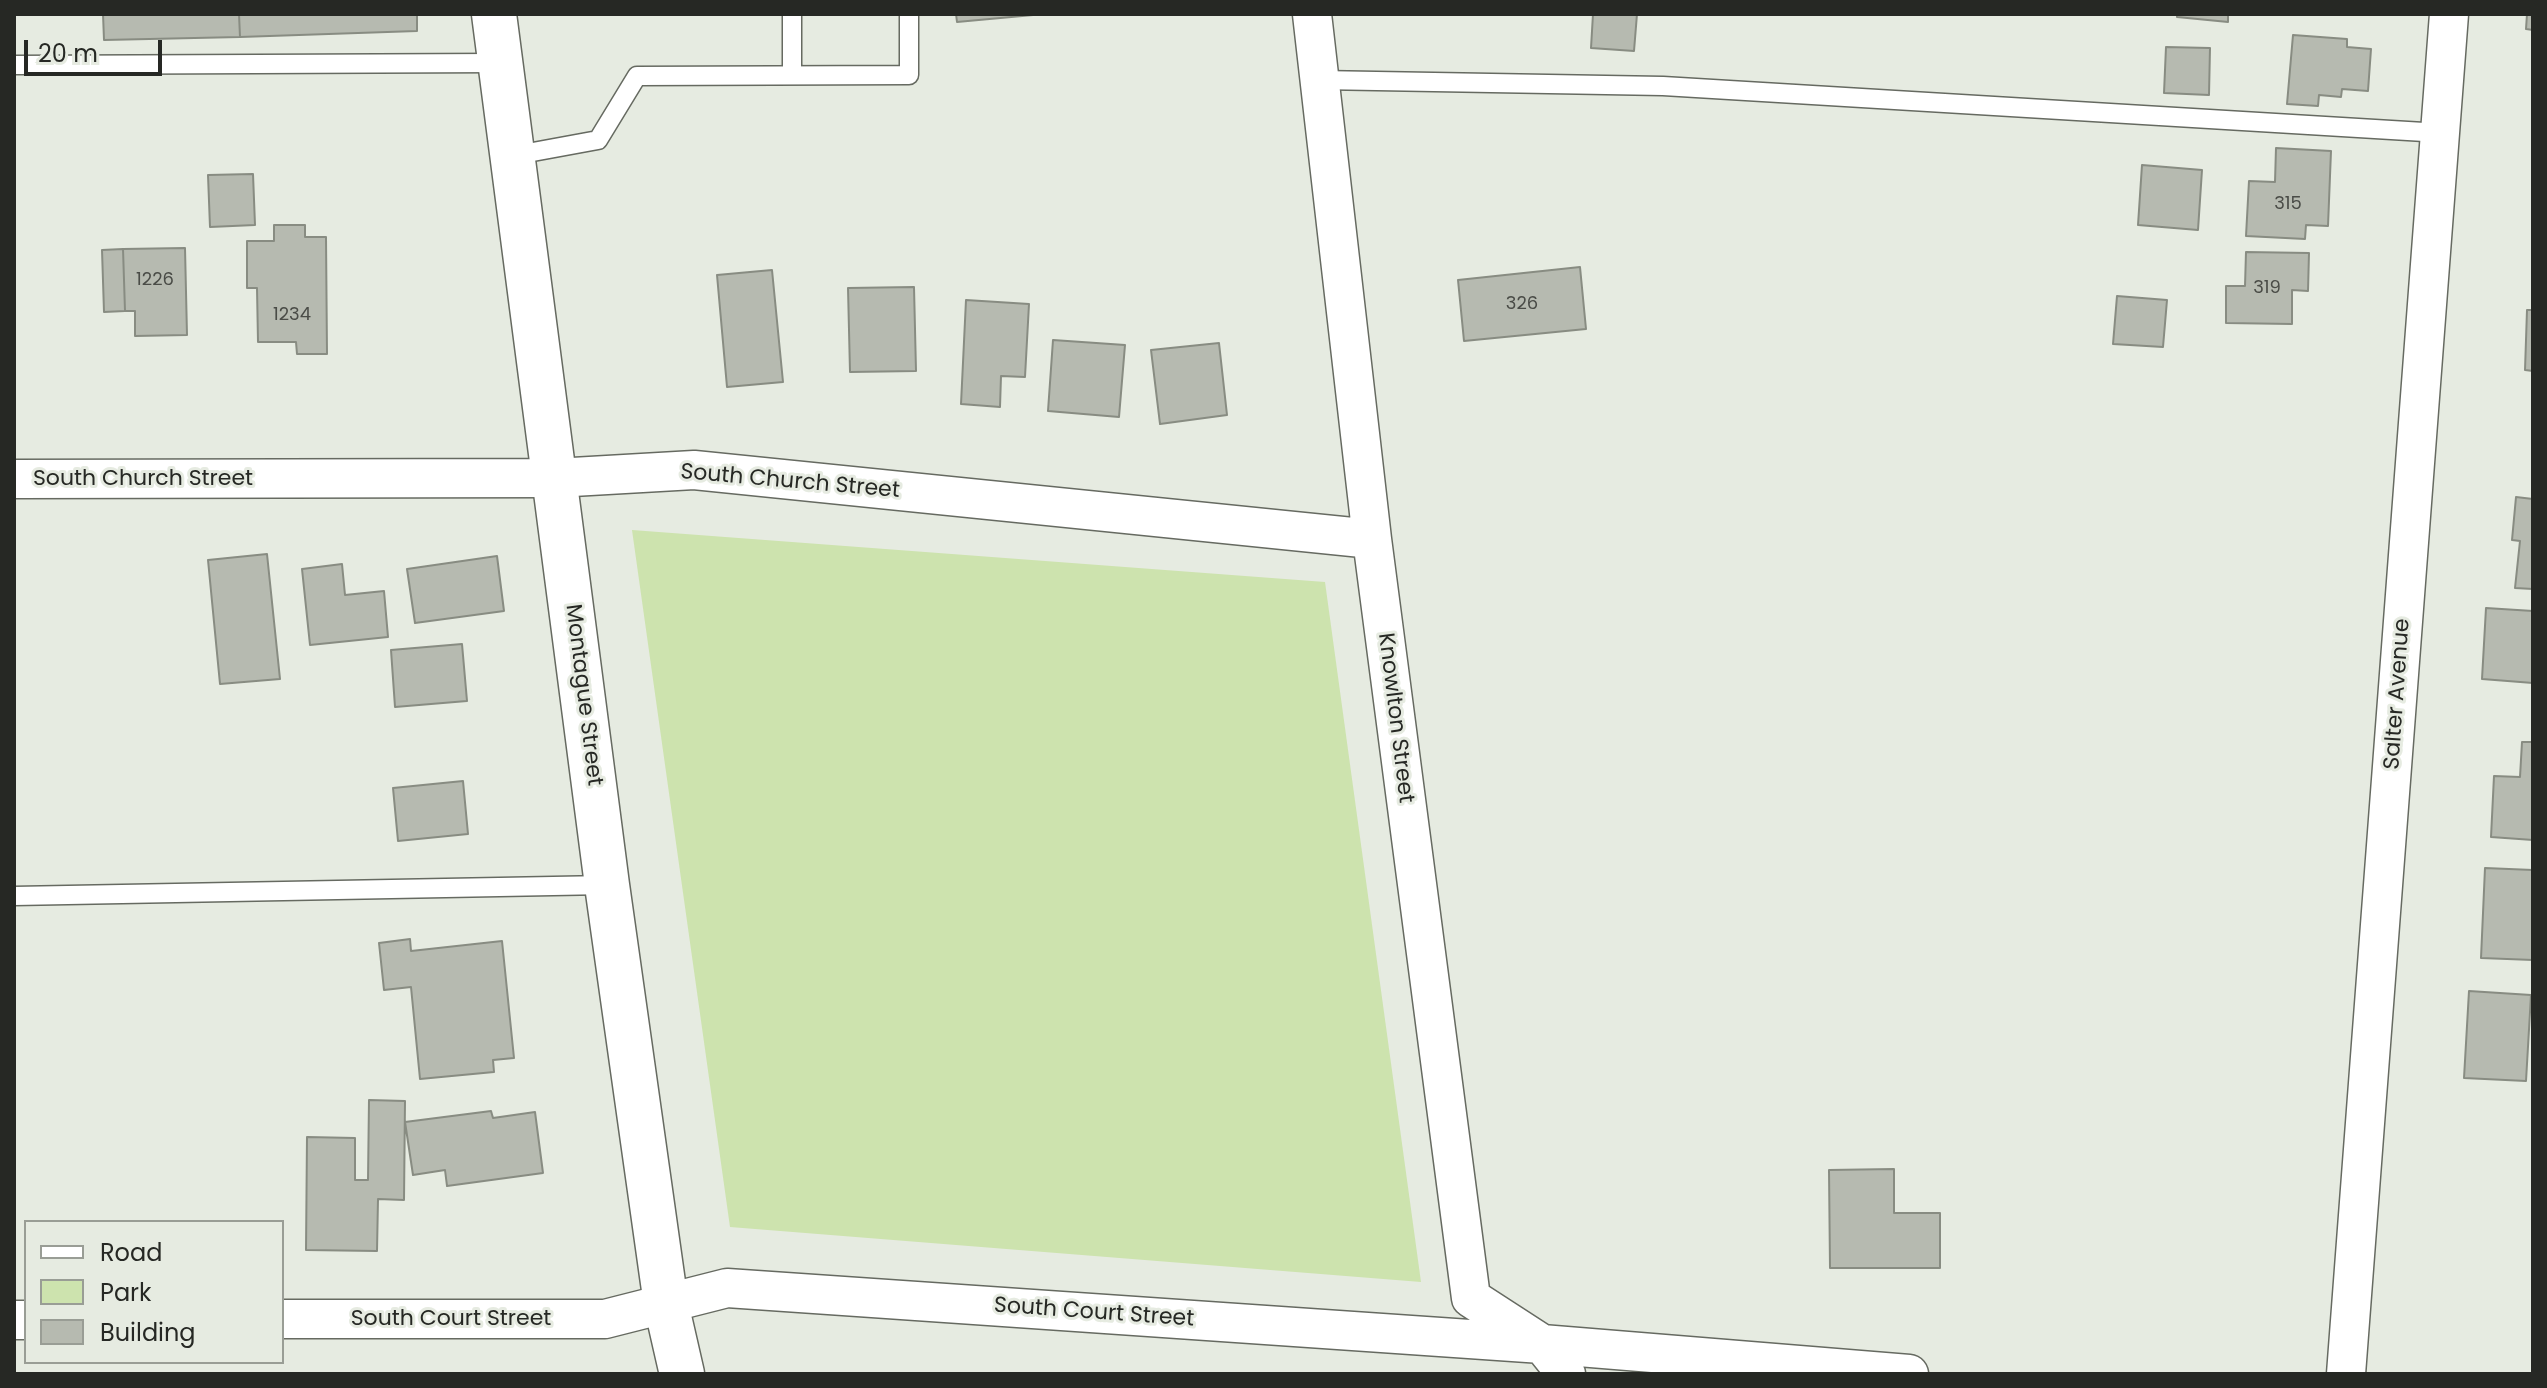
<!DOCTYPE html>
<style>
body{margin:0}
#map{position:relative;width:2547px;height:1388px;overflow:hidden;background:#e6ebe1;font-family:Poppins,sans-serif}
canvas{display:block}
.frame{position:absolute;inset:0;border:16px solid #262824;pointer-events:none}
.legend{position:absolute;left:24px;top:1220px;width:260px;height:144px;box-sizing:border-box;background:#e6ebe1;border:2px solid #999d95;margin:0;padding:10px 14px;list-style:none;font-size:24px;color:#262824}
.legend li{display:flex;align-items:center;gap:16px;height:40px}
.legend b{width:40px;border:2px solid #999d95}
.scale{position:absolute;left:24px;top:40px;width:138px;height:36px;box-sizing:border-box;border:4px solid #262824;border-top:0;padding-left:10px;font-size:24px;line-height:28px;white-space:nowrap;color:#262824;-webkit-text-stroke:6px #e6ebe1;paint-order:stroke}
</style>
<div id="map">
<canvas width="2547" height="1388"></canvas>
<div class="frame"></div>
<ul class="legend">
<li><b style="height:10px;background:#fff"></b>Road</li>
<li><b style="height:22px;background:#cde3ae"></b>Park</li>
<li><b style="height:22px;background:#b6bab0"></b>Building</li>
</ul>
<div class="scale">20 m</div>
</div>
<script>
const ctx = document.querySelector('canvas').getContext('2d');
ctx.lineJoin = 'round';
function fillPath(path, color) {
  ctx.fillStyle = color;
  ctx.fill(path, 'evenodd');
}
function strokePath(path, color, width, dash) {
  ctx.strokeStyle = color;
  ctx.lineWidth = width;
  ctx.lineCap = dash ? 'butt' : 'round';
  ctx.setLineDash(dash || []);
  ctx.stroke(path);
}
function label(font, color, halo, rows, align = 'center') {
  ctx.font = font + ' Poppins,sans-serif';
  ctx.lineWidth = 6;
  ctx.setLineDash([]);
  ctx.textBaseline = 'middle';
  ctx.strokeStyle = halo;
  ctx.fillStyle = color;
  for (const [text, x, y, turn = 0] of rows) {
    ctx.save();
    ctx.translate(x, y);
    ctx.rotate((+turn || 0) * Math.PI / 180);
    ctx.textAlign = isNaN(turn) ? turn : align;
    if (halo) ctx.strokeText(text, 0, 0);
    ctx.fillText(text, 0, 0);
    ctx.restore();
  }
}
fillPath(new Path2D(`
 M632 530 1325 582 1421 1282 730 1227Z`), '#cde3ae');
const building = new Path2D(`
 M103 14H239L240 37 104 40Z
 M239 14H417V31L240 37Z
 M956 14H1044L957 22Z
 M1593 14H1637L1634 51 1591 48Z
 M2177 14H2228V22L2177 17Z
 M2527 14H2533V30L2526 29Z
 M2293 35 2347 39V47L2371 49 2368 91 2342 89 2341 97 2319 95 2318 106 2287 104Z
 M2166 47 2210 48 2209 95 2164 93Z
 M2276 148 2331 151 2328 226 2306 225 2305 239 2246 236 2249 181 2275 182Z
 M2142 165 2202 170 2198 230 2138 225Z
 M253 174 255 225 210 227 208 175Z
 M274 225H305V237H326L327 354H297L296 342H258L257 288H247V241H274Z
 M185 248 187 335 135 336V311H125L123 249Z
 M123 249 125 311 104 312 102 250Z
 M2246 252 2309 253 2308 291 2292 290V324L2226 323V286H2245Z
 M1580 267 1586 329 1464 341 1458 280Z
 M772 270 783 382 727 387 717 275Z
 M914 287 916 371 850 372 848 288Z
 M2117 296 2167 300 2163 347 2113 344Z
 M966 300 1029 304 1025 377 1001 376 1000 407 961 404Z
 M2527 310H2533V371L2525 370Z
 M1053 340 1125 345 1119 417 1048 411Z
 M1219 343 1227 415 1160 424 1151 350Z
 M2516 497 2533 499V589L2515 588 2520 541 2512 540Z
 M267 554 280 679 220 684 208 560Z
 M497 556 504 611 415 623 407 569Z
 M342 564 345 595 384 591 388 637 310 645 302 569Z
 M2486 608 2533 611V683L2482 679Z
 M462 644 467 701 395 707 391 650Z
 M2522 742H2533V840L2491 837 2494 776 2520 777Z
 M463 781 468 834 398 841 393 788Z
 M2485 868 2533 870V960L2481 958Z
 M410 939 411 951 502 941 514 1058 493 1060 494 1072 420 1079 411 987 384 990 379 943Z
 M2469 991 2531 995 2526 1081 2464 1078Z
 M369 1100 405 1101 404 1200 378 1199 377 1251 306 1250 307 1137 355 1138V1180H368Z
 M491 1111 493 1118 535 1112 543 1173 447 1186 445 1170 413 1175 405 1122Z
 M1894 1169V1213H1940V1268H1830L1829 1170Z`);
fillPath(building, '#b6bab0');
strokePath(building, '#888c82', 2);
const lane = new Path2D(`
 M792 14V75
 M14 65 499 63
 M1319 80 1663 86 2441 133
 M511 156 598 140 637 76 909 75V14
 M14 896 607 885`);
const street = new Path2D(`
 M1312 14 1372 539 1471 1298 1542 1344 1566 1374
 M14 479 555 478 694 470 1372 539
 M282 1319H605L727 1288 1542 1344 1909 1374
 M14 1320H26
 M2346 1374 2449 14`);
const secondary = new Path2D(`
 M494 14 607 885 666 1304 682 1374`);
strokePath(lane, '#666a61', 21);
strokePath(street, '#666a61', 41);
strokePath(secondary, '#666a61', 47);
strokePath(lane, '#fff', 18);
strokePath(street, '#fff', 38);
strokePath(secondary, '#fff', 44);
label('18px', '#4a4c47', null, [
 ["315",2288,204],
 ["1226",155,280],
 ["319",2267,288],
 ["326",1522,304],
 ["1234",292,315]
]);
label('22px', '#262824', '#e6ebe1', [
 ["South Church Street",143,479],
 ["South Church Street",790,482,5],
 ["Salter Avenue",2398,694,-86],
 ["Montague Street",583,695,83],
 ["Knowlton Street",1395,718,83],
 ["South Court Street",1094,1313,4],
 ["South Court Street",451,1319]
]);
</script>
